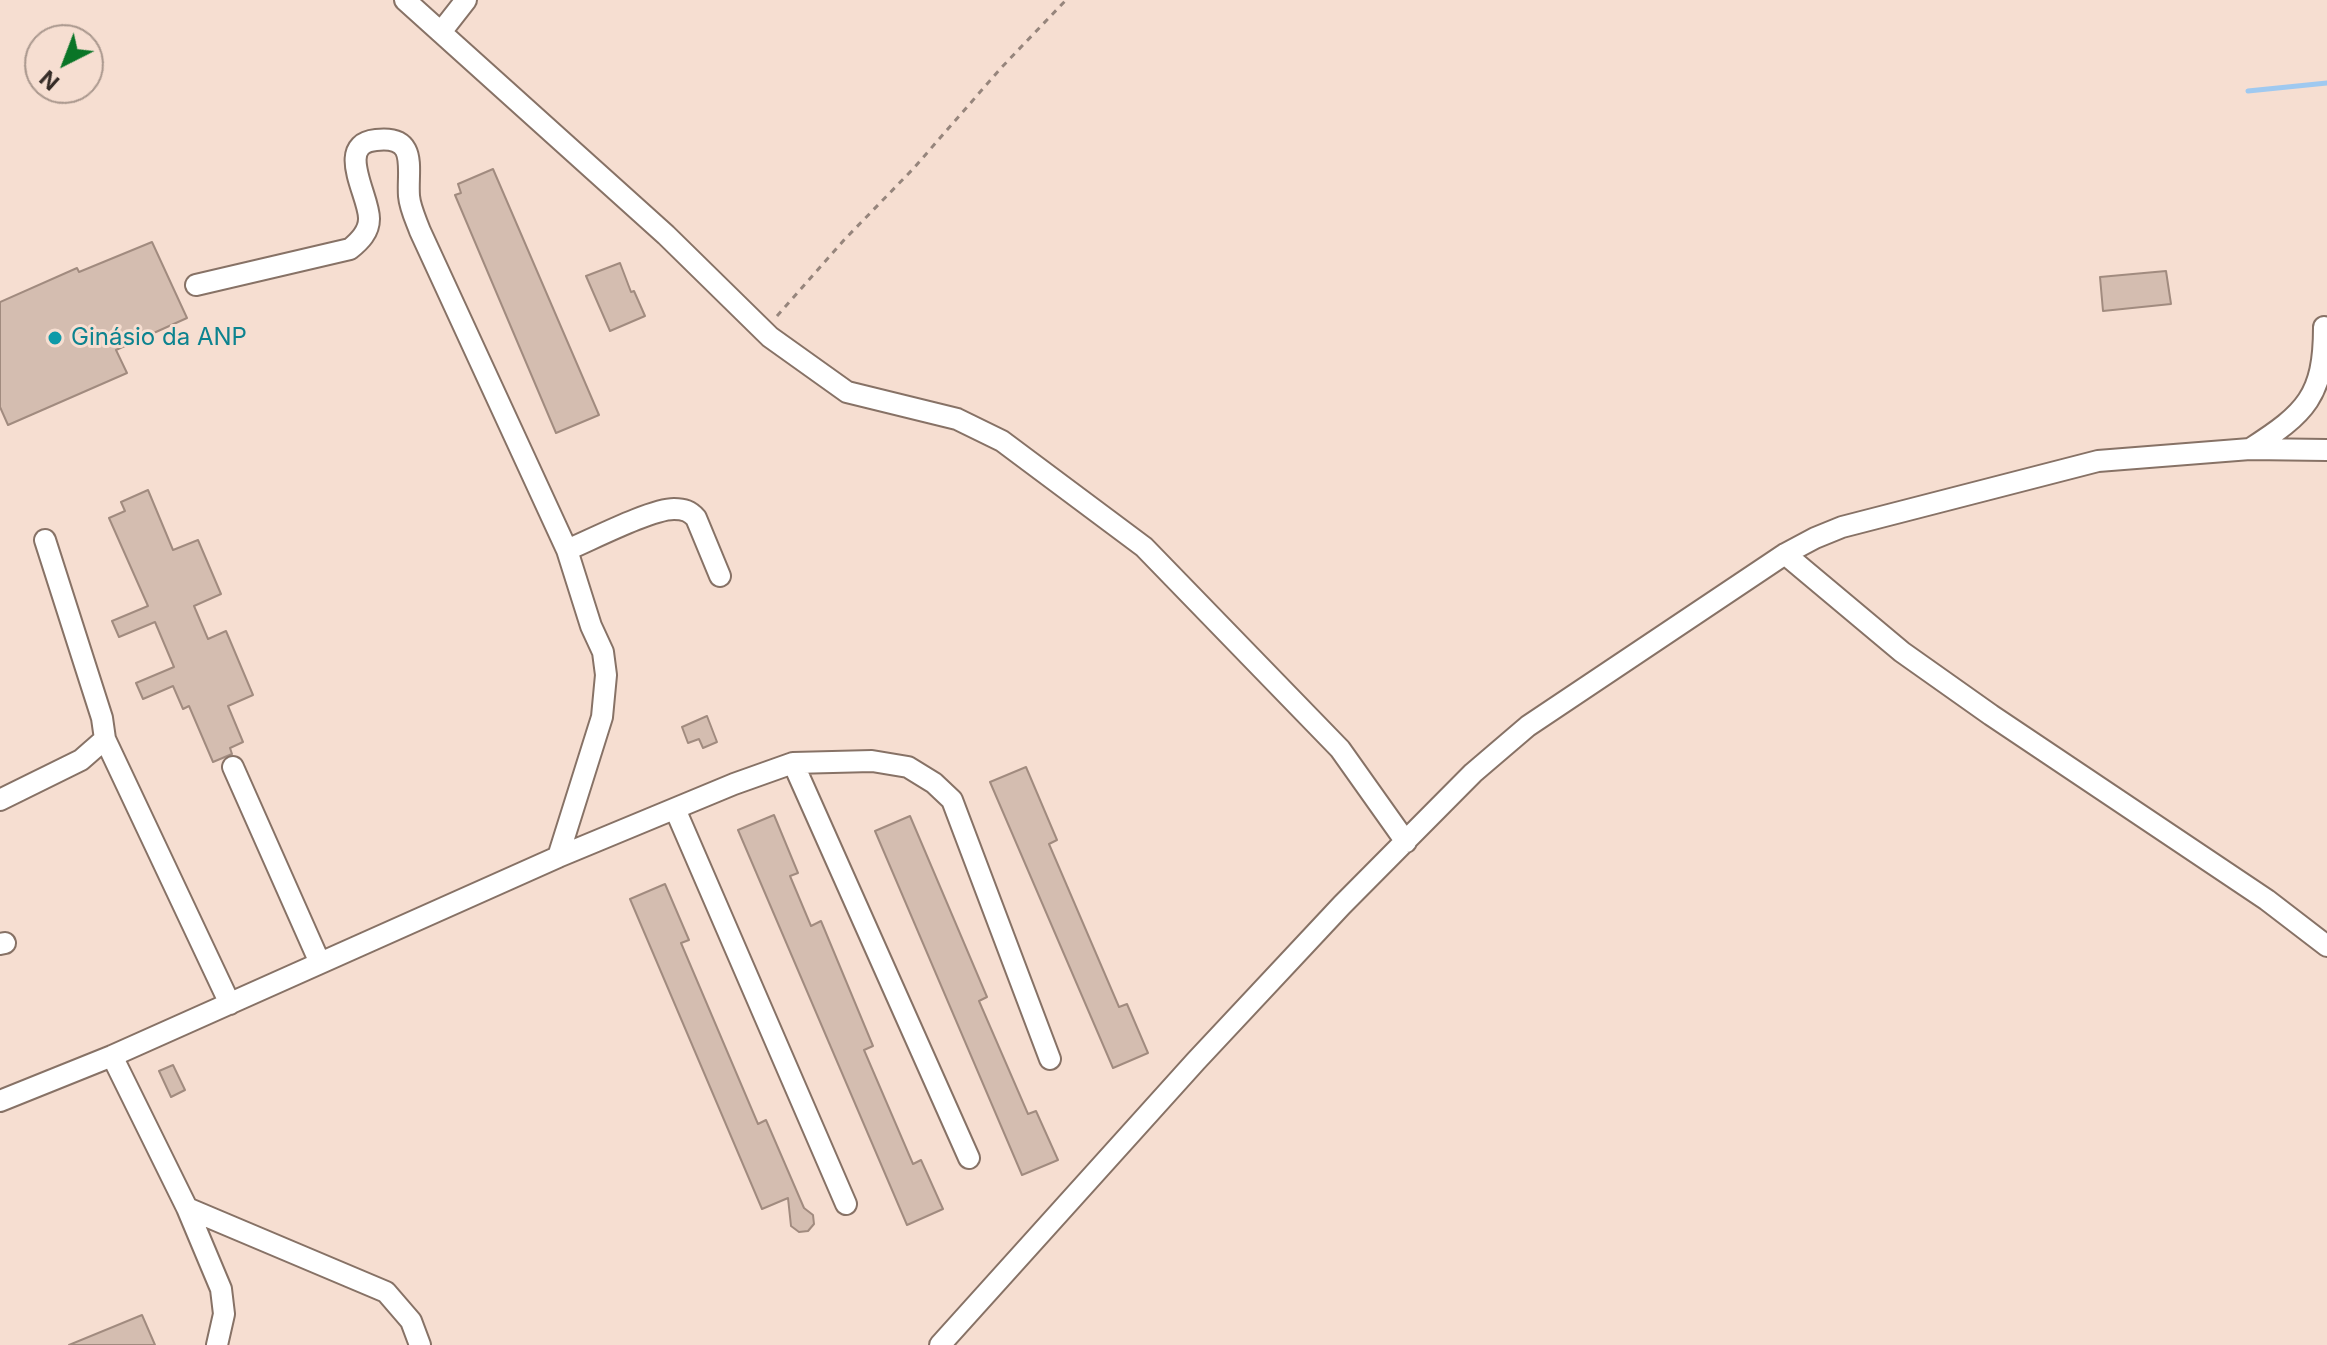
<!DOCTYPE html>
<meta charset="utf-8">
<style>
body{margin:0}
#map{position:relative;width:2327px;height:1345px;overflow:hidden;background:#f6ded1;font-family:Inter,sans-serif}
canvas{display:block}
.north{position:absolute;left:24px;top:24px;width:80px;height:80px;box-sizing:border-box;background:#f6ded1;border:2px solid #a9978d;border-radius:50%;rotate:222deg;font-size:22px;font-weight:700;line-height:32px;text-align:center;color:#352c27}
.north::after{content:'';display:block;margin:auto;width:28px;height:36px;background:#0a7527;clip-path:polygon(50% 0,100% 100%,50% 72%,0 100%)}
</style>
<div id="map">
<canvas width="2327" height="1345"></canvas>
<div class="north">N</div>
</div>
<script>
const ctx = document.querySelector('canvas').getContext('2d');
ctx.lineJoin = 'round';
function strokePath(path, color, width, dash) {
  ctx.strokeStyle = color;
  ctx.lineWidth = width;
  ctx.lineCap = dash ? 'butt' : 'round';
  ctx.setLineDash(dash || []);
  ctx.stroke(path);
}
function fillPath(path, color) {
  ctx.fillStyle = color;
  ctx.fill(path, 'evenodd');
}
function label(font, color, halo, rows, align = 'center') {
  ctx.font = font + ' Inter,sans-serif';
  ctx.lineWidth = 6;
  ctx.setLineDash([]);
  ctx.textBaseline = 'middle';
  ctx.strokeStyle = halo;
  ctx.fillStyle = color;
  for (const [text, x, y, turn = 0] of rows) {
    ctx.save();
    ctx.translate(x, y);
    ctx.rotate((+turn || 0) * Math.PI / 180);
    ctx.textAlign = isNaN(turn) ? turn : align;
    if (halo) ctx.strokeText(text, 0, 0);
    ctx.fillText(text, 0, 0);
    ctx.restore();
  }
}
strokePath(new Path2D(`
 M2248 91 2327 83`), '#9fc9f0', 5);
const building = new Path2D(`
 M493 169 599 415 556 433 455 195 461 193 458 184Z
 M152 242 187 318 116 350 127 373 8 425 0 407V302L77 268 79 272Z
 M620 263 631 292 634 291 645 316 610 331 586 276Z
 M2166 271 2171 304 2103 311 2100 277Z
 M148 490 173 550 198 540 221 594 194 606 208 639 226 631 253 695 228 706 243 742 230 748 232 754 213 762 189 706 183 709 173 686 143 699 136 683 174 667 155 622 119 637 112 621 148 606 109 518 125 511 121 502Z
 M707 716 717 742 703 748 699 739 688 743 682 727Z
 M1026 767 1057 840 1049 844 1119 1007 1127 1004 1148 1053 1113 1068 990 782Z
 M774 815 798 873 790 876 811 926 821 921 873 1046 864 1050 913 1164 921 1160 943 1209 907 1225 738 830Z
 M910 816 987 997 979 1001 1028 1114 1036 1111 1058 1160 1022 1175 875 831Z
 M665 884 689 940 681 943 758 1124 766 1120 804 1208 813 1215 814 1224 808 1231 799 1232 791 1226 788 1198 762 1209 630 899Z
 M173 1065 185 1090 171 1097 159 1071Z
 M142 1315 155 1345H69Z`);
fillPath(building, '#d4bdb0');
strokePath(building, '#a18b7f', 2);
const minor = new Path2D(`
 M405 0 666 235 770 337 847 392 957 419 1002 441 1144 547 1340 749 1406 842
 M441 32 466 0
 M196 285 350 249C360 241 369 232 369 219 370 197 334 144 376 140 419 135 407 169 409 196 410 208 416 220 420 231L567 550 591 626 603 652 606 675 602 717 558 857
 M2250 449C2306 413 2324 396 2324 327
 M567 550C591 540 651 509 674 509 684 509 690 511 696 518L720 576
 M1785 554 1902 652 1991 715 2267 900 2327 946
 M105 739 230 1004
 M793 763 969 1158
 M233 767 320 963
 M0 800 81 760 105 739 102 718 45 540
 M675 809 846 1204
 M0 944 5 943
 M112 1056 187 1208 221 1289 224 1314 217 1345
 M0 1101 112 1056 558 857 734 784 793 763 872 761 908 767 934 783 952 800 1050 1059
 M187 1208 386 1292 411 1321 420 1345
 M940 1345 1196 1061 1342 905 1473 773 1528 726 1785 554 1815 538 1842 527 2098 461 2250 449 2327 450`);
strokePath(minor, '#877266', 24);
strokePath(new Path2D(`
 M777 316 844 240 913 169 1001 68 1066 0`), '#96857c', 3, [6, 6]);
strokePath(minor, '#fff', 20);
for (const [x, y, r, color] of [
 [55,338,8,"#0f9aa8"]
]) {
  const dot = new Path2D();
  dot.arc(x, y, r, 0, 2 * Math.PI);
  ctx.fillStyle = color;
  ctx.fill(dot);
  strokePath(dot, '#f6ded1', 3);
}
label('24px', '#0d838f', '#f6ded1', [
 ["Ginásio da ANP",71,338]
], 'left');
</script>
